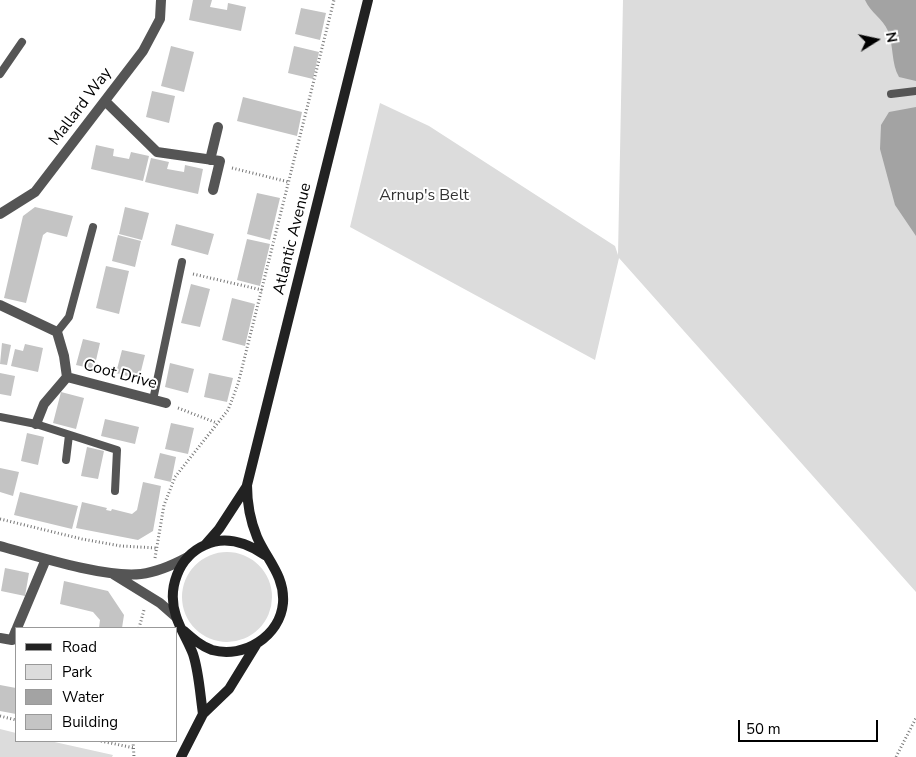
<!DOCTYPE html>
<style>
body{margin:0}
#map{position:relative;width:916px;height:757px;overflow:hidden;background:#fff;font-family:"Nunito Sans",sans-serif}
canvas{display:block}
.legend{position:absolute;left:15px;top:627px;width:162px;height:115px;box-sizing:border-box;background:#fff;border:1px solid #999;margin:0;padding:6px 9px;list-style:none;font-size:15px;color:#000}
.legend li{display:flex;align-items:center;gap:10px;height:25px}
.legend b{width:25px;border:1px solid #999}
.north{position:absolute;left:851px;top:15px;width:50px;height:50px;-webkit-text-stroke:4px #fff;paint-order:stroke;rotate:80deg;font-size:14px;font-weight:700;line-height:20px;text-align:center;color:#000}
.north::after{content:'';display:block;margin:auto;width:18px;height:22px;background:#000;clip-path:polygon(50% 0,100% 100%,50% 72%,0 100%)}
.scale{position:absolute;left:738px;top:720px;width:140px;height:22px;box-sizing:border-box;border:2px solid #000;border-top:0;padding-left:6px;font-size:15px;line-height:18px;white-space:nowrap;color:#000;-webkit-text-stroke:4px #fff;paint-order:stroke}
</style>
<div id="map">
<canvas width="916" height="757"></canvas>
<ul class="legend">
<li><b style="height:6px;background:#222"></b>Road</li>
<li><b style="height:14px;background:#dcdcdc"></b>Park</li>
<li><b style="height:14px;background:#a3a3a3"></b>Water</li>
<li><b style="height:14px;background:#c4c4c4"></b>Building</li>
</ul>
<div class="north">N</div>
<div class="scale">50 m</div>
</div>
<script>
const ctx = document.querySelector('canvas').getContext('2d');
ctx.lineJoin = 'round';
function fillPath(path, color) {
  ctx.fillStyle = color;
  ctx.fill(path, 'evenodd');
}
function strokePath(path, color, width, dash) {
  ctx.strokeStyle = color;
  ctx.lineWidth = width;
  ctx.lineCap = dash ? 'butt' : 'round';
  ctx.setLineDash(dash || []);
  ctx.stroke(path);
}
function label(font, color, halo, rows, align = 'center') {
  ctx.font = font + ' "Nunito Sans",sans-serif';
  ctx.lineWidth = 4;
  ctx.setLineDash([]);
  ctx.textBaseline = 'middle';
  ctx.strokeStyle = halo;
  ctx.fillStyle = color;
  for (const [text, x, y, turn = 0] of rows) {
    ctx.save();
    ctx.translate(x, y);
    ctx.rotate((+turn || 0) * Math.PI / 180);
    ctx.textAlign = isNaN(turn) ? turn : align;
    if (halo) ctx.strokeText(text, 0, 0);
    ctx.fillText(text, 0, 0);
    ctx.restore();
  }
}
fillPath(new Path2D(`
 M623 0H916V592L619 258 595 360 350 227 380 103 429 126 615 246 618 255Z
 M182 597a45 45 0 1 1 90 0a45 45 0 1 1-90 0Z
 M0 729 16 733V741H50L113 755 112 757H0Z`), '#dcdcdc');
fillPath(new Path2D(`
 M865 0H916V81L899 77C891 63 894 47 888 31 883 19 870 12 865 0Z
 M916 107V236L895 205 880 149 881 125 889 112Z`), '#a3a3a3');
fillPath(new Path2D(`
 M193 0H212L210 7 227 10 228 3 246 7 241 31 189 20Z
 M301 8 326 13 320 40 295 34Z
 M171 46 194 52 184 92 161 86Z
 M294 46 319 52 313 79 288 73Z
 M152 91 175 96 169 123 146 117Z
 M243 97 302 112 297 136 237 121Z
 M96 145 114 149 113 156 129 159 131 152 149 156 143 181 91 169Z
 M151 158 169 162 167 169 184 172 185 165 203 169 198 194 145 182Z
 M257 193 280 198 270 240 247 234Z
 M35 207 73 216 67 237 47 232 43 235 26 303 4 298 23 216Z
 M125 207 149 213 142 240 119 234Z
 M176 224 214 234 208 255 171 245Z
 M118 235 141 241 135 267 112 261Z
 M247 239 270 244 260 286 237 280Z
 M106 266 129 271 119 314 96 308Z
 M191 284 210 289 200 327 181 323Z
 M232 298 255 304 245 346 222 340Z
 M83 339 100 343 94 369 76 365Z
 M2 343 11 345 7 365 0 364Z
 M25 344 43 348 38 372 11 366 15 349 23 351Z
 M122 350 145 355 139 379 116 373Z
 M170 363 194 369 188 393 165 387Z
 M0 373 15 376 11 396 0 394Z
 M209 373 233 378 227 402 204 397Z
 M61 392 84 398 76 429 53 423Z
 M105 419 139 427 135 444 101 436Z
 M171 423 194 428 188 454 165 449Z
 M27 433 44 437 38 465 21 461Z
 M87 447 104 451 98 479 81 476Z
 M160 453 176 457 171 482 154 478Z
 M0 468 19 472 13 496 0 492Z
 M143 482 161 486 153 531 138 540 76 528 82 502 107 508 106 510 111 511 112 509 132 514 137 510Z
 M20 492 78 506 72 529 14 515Z
 M5 568 29 573 25 596 1 591Z
 M64 581 108 591 124 615 122 628H99L100 620 93 612 60 604Z
 M0 685 16 688V714L0 711Z`), '#c4c4c4');
strokePath(new Path2D(`
 M232 168 289 182
 M193 274 262 290
 M178 408 217 423
 M0 519 82 539 121 546 156 548
 M155 558 164 505 175 477 228 410 238 384 334 0
 M139 628 144 610
 M0 716 16 720
 M101 741 134 748
 M133 741 134 757
 M896 757 916 718`), '#777', 3, [1, 2.5]);
strokePath(new Path2D(`
 M0 74 22 42
 M891 94 916 91
 M57 332 69 317 93 227
 M153 400 182 262
 M0 417 36 424 117 450 115 491
 M66 460 69 435`), '#555', 8);
strokePath(new Path2D(`
 M105 101 157 152 220 161 213 190
 M210 160 218 127
 M0 214 35 192 143 51 160 19 161 0
 M0 305 57 332 64 356 67 377 166 403
 M36 424 44 404 67 377
 M0 546C36 556 104 578 141 574 158 572 173 565 188 557
 M113 574 160 603 176 617
 M17 628 46 559
 M0 638 12 640 16 630`), '#555', 10);
strokePath(new Path2D(`
 M205 545 219 529 247 486
 M184 631C193 639 201 646 212 650 244 659 280 636 283 603 285 576 267 560 257 537 250 520 247 503 247 485L368 0
 M203 714C200 694 199 672 193 654 188 641 180 629 176 616 167 589 178 557 205 545 226 535 247 543 265 555
 M181 757 203 714 229 689 256 645`), '#222', 10);
label('16px', '#000', '#fff', [
 ["Mallard Way",81,107,-53],
 ["Atlantic Avenue",293,239,-76],
 ["Coot Drive",120,375,15]
]);
label('16px', '#333', '#fff', [
 ["Arnup's Belt",424,196]
]);
</script>
